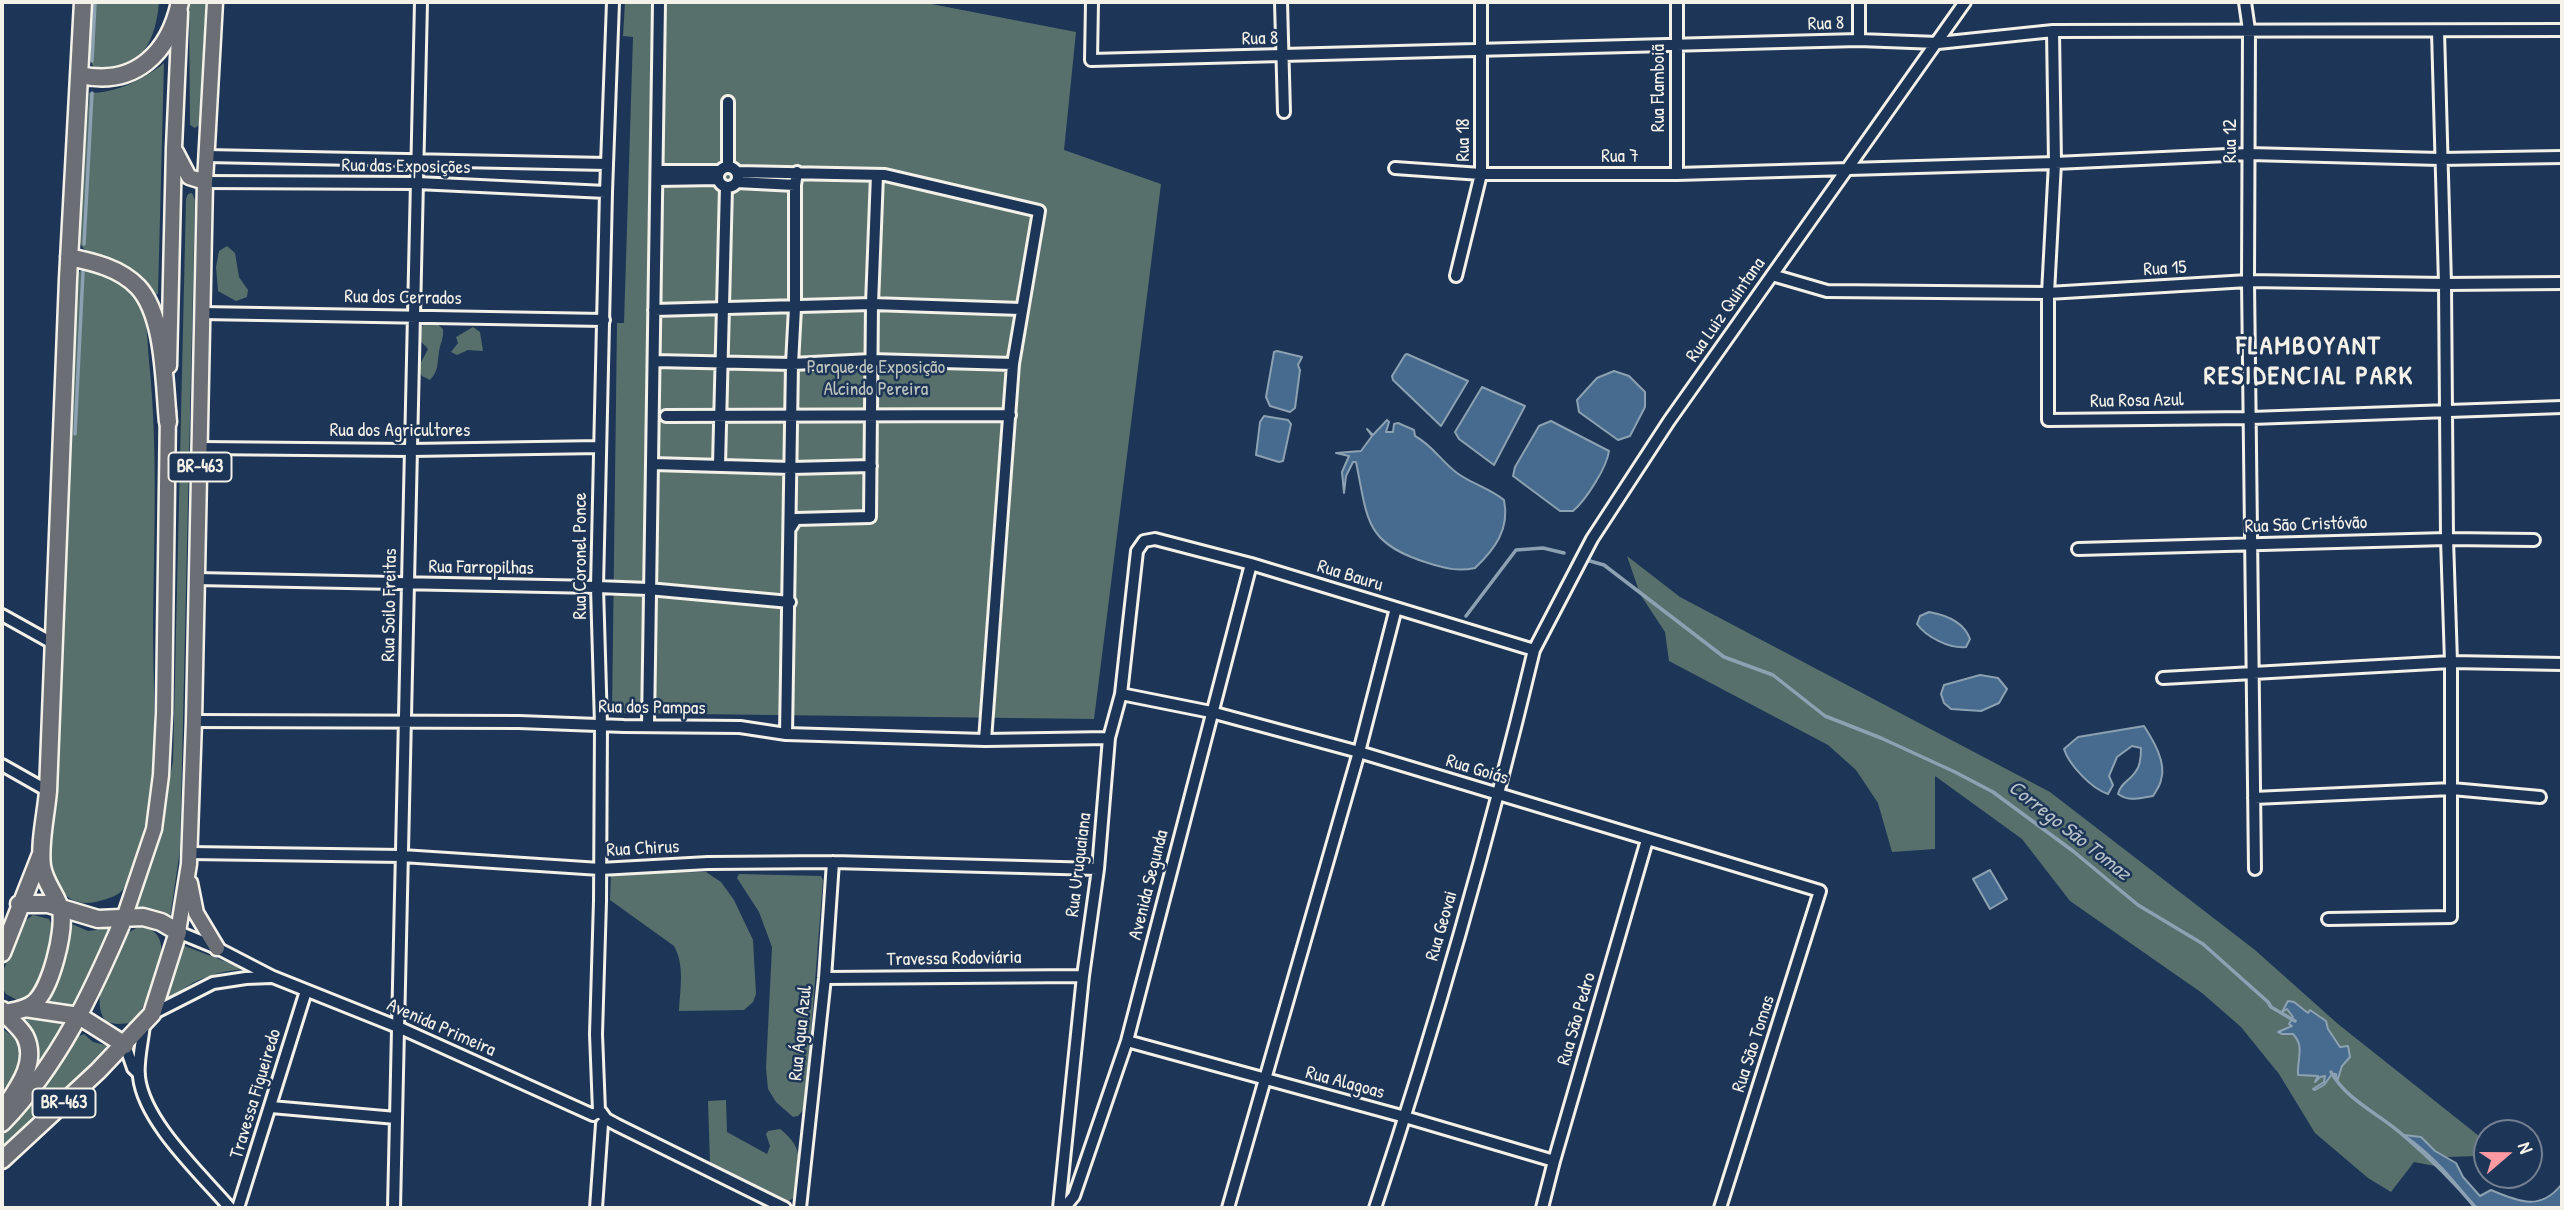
<!DOCTYPE html>
<meta charset="utf-8">
<style>
body{margin:0}
#map{position:relative;width:2564px;height:1210px;overflow:hidden;background:#1d3557;font-family:"Patrick Hand",sans-serif}
canvas{display:block}
.frame{position:absolute;inset:0;border:4px solid #f4f1e8;pointer-events:none}
.north{position:absolute;left:2473px;top:1119px;width:70px;height:70px;box-sizing:border-box;background:#1d3557;border:2px solid #738091;border-radius:50%;rotate:70deg;font-size:19px;font-weight:700;line-height:28px;text-align:center;color:#f4f1e8}
.north::after{content:'';display:block;margin:auto;width:24px;height:32px;background:#ff9aa2;clip-path:polygon(50% 0,100% 100%,50% 72%,0 100%)}
</style>
<div id="map">
<canvas width="2564" height="1210"></canvas>
<div class="frame"></div>
<div class="north">N</div>
</div>
<script>
const ctx = document.querySelector('canvas').getContext('2d');
ctx.lineJoin = 'round';
function fillPath(path, color) {
  ctx.fillStyle = color;
  ctx.fill(path, 'evenodd');
}
function strokePath(path, color, width, dash) {
  ctx.strokeStyle = color;
  ctx.lineWidth = width;
  ctx.lineCap = dash ? 'butt' : 'round';
  ctx.setLineDash(dash || []);
  ctx.stroke(path);
}
function label(font, color, halo, rows, align = 'center') {
  ctx.font = font + ' "Patrick Hand",sans-serif';
  ctx.lineWidth = 5;
  ctx.setLineDash([]);
  ctx.textBaseline = 'middle';
  ctx.strokeStyle = halo;
  ctx.fillStyle = color;
  for (const [text, x, y, turn = 0] of rows) {
    ctx.save();
    ctx.translate(x, y);
    ctx.rotate((+turn || 0) * Math.PI / 180);
    ctx.textAlign = isNaN(turn) ? turn : align;
    if (halo) ctx.strokeText(text, 0, 0);
    ctx.fillText(text, 0, 0);
    ctx.restore();
  }
}
fillPath(new Path2D(`
 M92 2H159C156 41 139 76 94 69L89 56Z
 M189 2H206L199 125 195 128 190 125Z
 M625 2H921L1076 32 1064 150 1161 184 1094 719 612 713 617 323H624L633 37 623 36Z
 M164 63 158 294 156 295C145 281 133 271 117 263 103 256 85 257 79 241L89 93C116 93 143 80 164 63Z
 M192 193 195 200 180 850 170 918 162 912 137 907 157 845 173 761 186 199 188 194Z
 M227 246 235 253 239 277 248 290 247 297 236 301 218 291 216 267 219 251Z
 M84 268C101 270 129 283 138 299 148 317 147 340 149 361 158 448 154 537 153 625 153 685 158 752 148 810 146 825 132 874 125 886 121 895 112 897 103 900 70 911 55 890 50 860L76 275Z
 M427 323H436L443 329C444 339 440 343 439 352 437 364 439 370 430 380L422 376 418 368 428 349 416 336V330Z
 M473 327 480 332 483 351 468 350 457 355 451 352 458 343 456 337Z
 M1627 556 1680 597 2050 792 2255 950 2338 1024 2479 1136 2477 1156 2447 1157 2435 1166 2414 1162 2391 1192 2368 1178 2315 1133 2279 1074 2241 1027 2202 993 2070 901 2022 839 1935 776V849L1892 852 1878 803 1856 770 1828 745 1669 661 1665 632 1640 594Z
 M706 872 721 882 734 900 753 940 756 994 753 1002 744 1010 679 1011C680 990 685 965 674 946L610 900 611 873Z
 M739 874 821 876 823 880 805 1108 798 1116 793 1117 776 1102 768 1089 766 1068 772 947 759 912 737 878Z
 M33 915 49 919 55 932V938L34 991 30 996 17 1000 6 994 2 988V974L22 923Z
 M72 924 88 931 112 928 75 1009 43 1002 58 970Z
 M138 927C186 928 148 1003 133 1023L117 1024 106 1022C88 997 113 963 123 939L128 933Z
 M182 945 245 969C210 972 192 981 165 1002Z
 M24 1017H33L67 1024 38 1064C39 1045 36 1032 24 1017Z
 M2 1029C34 1048 20 1069 2 1092Z
 M84 1034 93 1042 113 1047 2 1151V1135L31 1102 79 1036Z
 M726 1100 727 1132 767 1154 770 1146 766 1134 768 1131 780 1129C807 1150 798 1165 796 1196L789 1201 710 1163 708 1101Z`), '#57706c');
const water = new Path2D(`
 M1277 351 1302 357 1298 365 1300 370 1295 408 1290 412 1270 406 1266 397 1274 352Z
 M1407 354 1468 381 1441 426 1393 380 1392 376 1405 355Z
 M1614 371 1629 376 1645 392V407L1630 436 1618 440 1579 412 1577 400 1597 378Z
 M1482 387 1525 406 1494 465 1459 439 1455 432Z
 M1264 416 1288 420 1291 424 1283 461 1279 462 1256 455 1260 422Z
 M1387 420 1389 422 1386 432H1393L1394 424 1398 423 1414 430 1415 436C1432 445 1441 461 1457 473 1472 484 1489 488 1504 500 1510 529 1495 549 1475 568 1458 572 1444 568 1428 563 1364 543 1368 520 1356 462H1353L1346 476 1344 493 1342 472 1349 456 1336 453 1361 451 1372 436 1367 429 1373 435Z
 M1551 421 1609 451C1607 467 1586 500 1573 511H1560L1513 476 1515 467 1539 426Z
 M1929 612C1946 615 1964 622 1970 639L1966 647C1950 649 1926 637 1917 624L1920 616Z
 M1980 675 1998 678 2007 689 1999 703 1981 711 1951 709 1944 703 1941 694 1944 685Z
 M2144 726C2153 740 2167 763 2161 780 2160 786 2156 791 2153 796 2139 798 2129 802 2118 794 2121 782 2130 781 2136 771 2141 765 2141 755 2141 748L2132 746 2117 757 2109 776 2113 785 2108 794C2092 789 2069 765 2064 749L2078 737Z
 M1990 870 2007 899 1990 909 1973 879Z
 M2288 1001 2294 1002 2308 1013 2310 1010 2326 1021 2328 1029 2340 1047 2348 1046 2350 1057 2342 1066 2337 1082 2336 1074H2332L2324 1085 2315 1090 2313 1089 2324 1082 2325 1076 2320 1077 2315 1082 2318 1076 2298 1075C2297 1059 2305 1046 2293 1034H2282L2278 1032 2292 1026 2289 1024 2293 1017 2287 1009 2282 1012Z
 M2404 1135 2421 1137 2435 1151 2456 1163 2463 1177 2480 1196 2491 1190C2521 1203 2541 1210 2561 1185L2562 1208H2475C2454 1180 2433 1155 2404 1135Z`);
fillPath(water, '#476b8e');
strokePath(water, '#8ca1b2', 2);
strokePath(new Path2D(`
 M92 61 95 2
 M84 244 92 93
 M75 434 83 272
 M1583 559 1604 565 1724 657 1773 675 1825 716 1881 738 1955 772 1993 792 2073 851 2138 905 2203 944 2268 1002 2271 1007 2295 1021
 M1466 616 1516 550 1543 548 1564 553
 M2331 1072C2347 1101 2380 1114 2404 1136 2430 1158 2454 1182 2476 1208`), '#8ca1b2', 3.5);
const minor = new Path2D(`
 M1092 2 1091 60 1859 40 1938 43 2053 31 2562 30
 M1281 2 1284 112
 M1859 2V40
 M2245 2 2249 30 2248 281 2255 869
 M2053 31 2055 163 2048 293V420L2251 418 2562 407
 M728 102V167
 M206 156 607 164
 M718 177a10 10 0 1 1 20 0a10 10 0 1 1-20 0Z
 M1395 168 1481 174H1677L2055 163 2249 154 2440 159 2562 157
 M658 171H720
 M737 172 885 175 1039 211 1013 364 985 740
 M1677 174V2
 M657 180 718 179
 M205 182 417 183 606 192
 M737 182 795 185
 M1772 275 1827 291 2048 293 2248 281 2445 284 2562 283
 M1456 276 1481 174V2
 M654 310 872 304 1021 309
 M202 313 604 320
 M655 361 792 364 871 360 1013 364
 M666 416 1010 415
 M200 448 411 450 600 447
 M653 464 791 468 871 466
 M719 465 726 187
 M791 527 796 519 870 517 872 304 877 175
 M2078 549 2447 539 2534 540
 M196 579 597 587 648 589 790 602
 M2 615 54 644
 M2163 678 2451 662 2562 664
 M1121 694 1211 712 1359 752 1820 891 1720 1208
 M194 721 519 722 624 726 740 727 786 734 985 740 1109 738
 M648 726 659 3
 M786 734 792 364 795 308V185L797 172
 M2 765 48 791
 M2254 798 2452 789 2540 797
 M189 853 402 856 600 869 708 863 833 862 1098 869
 M2328 919 2451 917V662L2447 539 2445 284 2438 31
 M178 932 217 948 273 977 398 1027 593 1115
 M825 978 1083 976
 M152 1014 213 983 246 978 271 977
 M144 1023C143 1040 137 1060 139 1077 144 1122 201 1174 230 1208
 M1127 1041 1405 1117 1554 1161
 M125 1045 133 1068 139 1074
 M271 1107 396 1118
 M599 1111 596 1034 600 901 601 725 597 587 606 192 613 2
 M594 1114 601 1112 606 1119 617 1125 785 1208
 M238 1208 306 991
 M394 1208 421 2
 M596 1208 602 1124
 M800 1208 825 978 833 862
 M1059 1208 1083 976 1098 869 1109 738 1121 694 1137 551 1144 541 1155 539 1251 564 1534 650
 M1064 1208 1074 1196 1127 1041 1251 564
 M1228 1208 1359 752 1396 608
 M1375 1208C1436 1025 1489 838 1534 650L1592 539 1669 421 1965 2
 M1542 1208 1554 1161 1647 840`);
const major = new Path2D(`
 M176 152 189 177 205 182
 M169 366 174 148 180 12
 M190 883 196 913 217 948
 M124 918 154 829 161 775 164 713 168 411
 M178 932 189 864 194 721 205 182 215 2`);
const highway = new Path2D(`
 M80 75C135 87 169 53 180 2
 M69 257C93 262 120 268 138 287 165 316 164 383 168 422
 M2 953 41 854
 M25 1008 79 1016 125 1045
 M2 1010C9 1019 19 1026 25 1036 37 1060 21 1084 7 1104
 M4 1013C14 1011 26 1010 34 1003 51 989 65 931 61 911 57 895 45 884 42 866 39 843 46 815 48 791L68 279 83 2
 M2 1123C59 1064 92 993 124 918
 M2 1160 98 1071 152 1014 178 932 161 922 143 917 98 919 48 904H19`);
strokePath(minor, '#f4f1e8', 16);
strokePath(major, '#f4f1e8', 19);
strokePath(highway, '#f4f1e8', 21);
strokePath(minor, '#1d3557', 10);
strokePath(major, '#6b6f75', 14);
strokePath(highway, '#6b6f75', 16);
for (const [x, y, w] of [
 [200,467,63],
 [64,1103,63]
]) {
  const box = new Path2D();
  box.roundRect(x - w / 2, y - 14.5, w, 29, 5);
  ctx.fillStyle = '#1d3557';
  ctx.fill(box);
  strokePath(box, '#f4f1e8', 2);
}
label('bold 18px', '#f4f1e8', null, [
 ["BR-463",200,467],
 ["BR-463",64,1103]
]);
label('19px', '#f4f1e8', '#1d3557', [
 ["Rua 8",1826,24,-2],
 ["Rua 8",1260,39,-1],
 ["Rua Flamboiã",1659,88,-90],
 ["Rua 18",1464,140,-90],
 ["Rua 12",2231,141,-90],
 ["Rua 7",1620,157],
 ["Rua das Exposições",406,167,1],
 ["Rua 15",2165,269,-3],
 ["Rua dos Cerrados",403,298,1],
 ["Rua Luiz Quintana",1726,310,-55],
 ["Rua Rosa Azul",2137,401,-1],
 ["Rua dos Agricultores",400,431],
 ["Rua São Cristóvão",2306,525,-2],
 ["Rua Coronel Ponce",581,556,-90],
 ["Rua Farropilhas",481,568,1],
 ["Rua Bauru",1350,576,17],
 ["Rua Soilo Freitas",390,605,-89],
 ["Rua dos Pampas",652,708,1],
 ["Rua Goiás",1477,770,17],
 ["Rua Chirus",643,849,-3],
 ["Rua Uruguaiana",1079,865,-83],
 ["Avenida Segunda",1149,885,-76],
 ["Rua Geovai",1442,926,-74],
 ["Travessa Rodoviária",954,959,-1],
 ["Rua São Pedro",1577,1019,-74],
 ["Avenida Primeira",441,1028,24],
 ["Rua Água Azul",801,1033,-84],
 ["Rua São Tomas",1754,1044,-72],
 ["Rua Alagoas",1345,1083,15],
 ["Travessa Figueiredo",256,1094,-73]
]);
label('19px', '#bdc4bd', '#1d3557', [
 ["Parque de Exposição",876,368],
 ["Alcindo Pereira",876,390]
]);
label('italic 21px', '#b7c2c8', '#1d3557', [
 ["Corrego São Tomaz",2069,831,38]
]);
ctx.letterSpacing = '2px';
label('bold 26px', '#f4f1e8', '#1d3557', [
 ["FLAMBOYANT",2309,347],
 ["RESIDENCIAL PARK",2309,377]
]);
ctx.letterSpacing = '0px';
</script>
